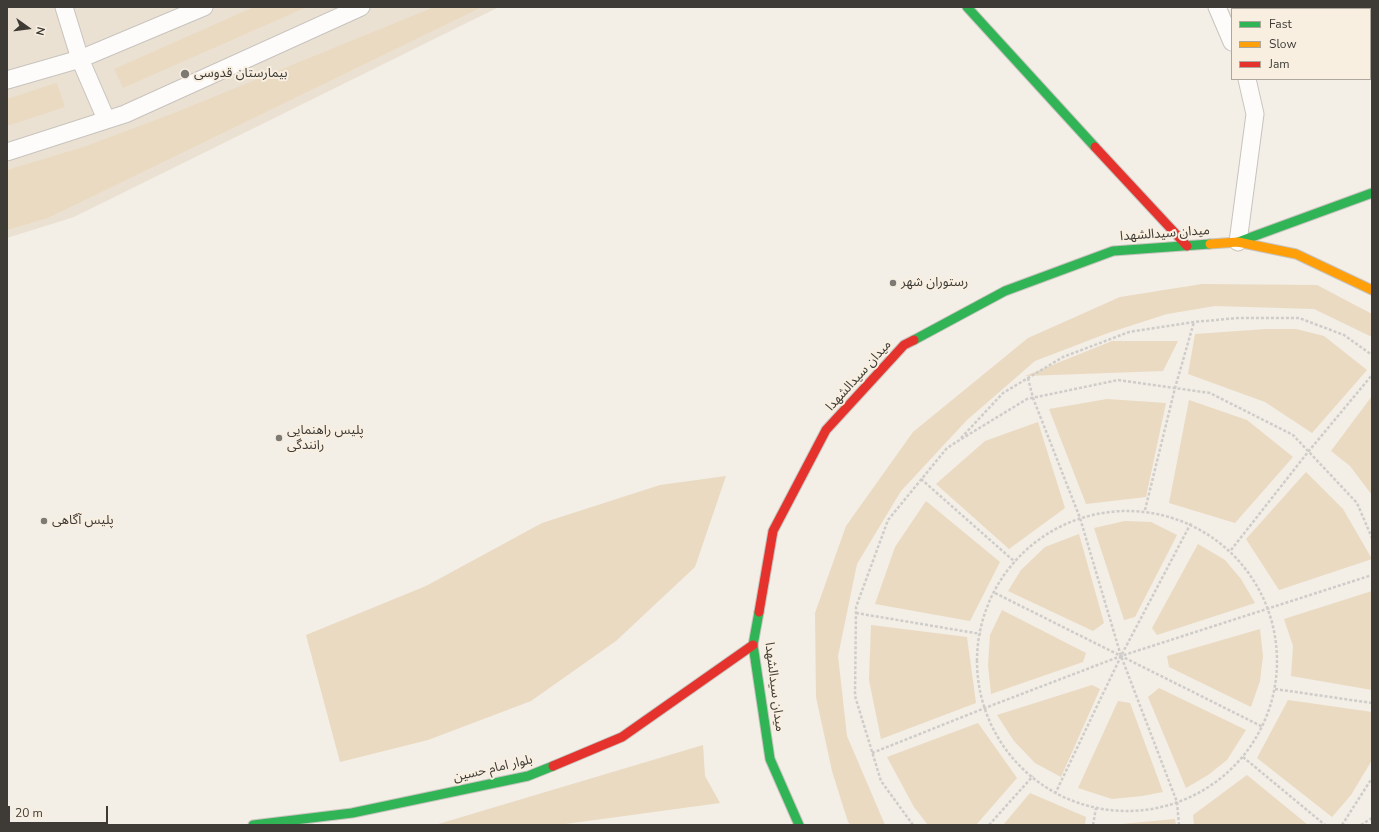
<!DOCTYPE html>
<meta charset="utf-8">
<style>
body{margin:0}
#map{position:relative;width:1379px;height:832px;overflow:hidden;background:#f3eee6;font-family:"Nunito Sans",sans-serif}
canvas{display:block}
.frame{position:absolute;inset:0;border:8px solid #3e3b36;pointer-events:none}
.legend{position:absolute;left:1231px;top:8px;width:140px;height:72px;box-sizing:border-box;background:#f8efe1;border:1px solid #aea79d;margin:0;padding:5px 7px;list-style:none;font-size:12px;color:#3e3b36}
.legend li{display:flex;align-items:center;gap:8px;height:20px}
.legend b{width:20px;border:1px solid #aea79d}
.north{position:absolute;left:8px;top:8px;width:40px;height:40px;-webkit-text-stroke:3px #f8efe1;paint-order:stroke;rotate:104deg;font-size:11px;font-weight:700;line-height:16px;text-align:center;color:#3e3b36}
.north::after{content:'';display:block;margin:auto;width:14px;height:18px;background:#3e3b36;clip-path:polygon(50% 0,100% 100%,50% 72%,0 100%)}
.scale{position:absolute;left:8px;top:806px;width:100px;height:18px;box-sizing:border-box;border:2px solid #3e3b36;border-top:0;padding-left:5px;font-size:12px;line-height:14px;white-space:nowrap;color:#3e3b36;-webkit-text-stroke:3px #f8efe1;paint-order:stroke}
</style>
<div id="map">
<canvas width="1379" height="832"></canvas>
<div class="frame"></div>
<ul class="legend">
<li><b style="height:5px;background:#30b455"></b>Fast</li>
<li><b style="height:5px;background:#ff9f0a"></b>Slow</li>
<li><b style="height:5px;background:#e5322d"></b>Jam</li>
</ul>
<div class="north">N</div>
<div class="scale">20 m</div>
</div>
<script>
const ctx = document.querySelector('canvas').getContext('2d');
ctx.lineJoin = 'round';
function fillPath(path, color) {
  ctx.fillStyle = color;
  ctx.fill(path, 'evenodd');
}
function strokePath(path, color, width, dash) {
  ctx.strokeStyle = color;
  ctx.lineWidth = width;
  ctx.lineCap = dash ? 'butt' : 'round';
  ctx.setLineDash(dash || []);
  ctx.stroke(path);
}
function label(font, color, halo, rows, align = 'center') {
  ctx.font = font + ' "Nunito Sans","Noto Sans Arabic",sans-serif';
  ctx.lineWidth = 4;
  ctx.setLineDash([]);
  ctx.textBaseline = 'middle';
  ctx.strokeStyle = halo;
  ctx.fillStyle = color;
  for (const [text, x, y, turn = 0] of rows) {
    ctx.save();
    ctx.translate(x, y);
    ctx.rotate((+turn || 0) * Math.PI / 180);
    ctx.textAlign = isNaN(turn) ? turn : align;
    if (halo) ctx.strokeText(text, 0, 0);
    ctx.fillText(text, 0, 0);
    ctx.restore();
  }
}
fillPath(new Path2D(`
 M7 7H499L74 217 7 238Z`), '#ebe1d3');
fillPath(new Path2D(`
 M254 7H307L123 88 114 69Z
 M434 7H482L48 218 7 230V170L83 147 179 111Z
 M56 83 58 86 65 107 7 126V99Z
 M1202 284 1317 285 1372 314V337L1314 309 1215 306 1167 314 1108 333 1035 361 967 420 901 491 857 564 838 656 847 736 885 825H851L848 822 832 771 816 697 815 613 846 526 913 432 1028 338 1120 297Z
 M1267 329H1296L1324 336 1367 370 1312 433 1265 402 1188 374 1195 334Z
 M1112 341H1178L1163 371 1025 376Z
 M1372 396V495L1350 466 1331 451Z
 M1107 399 1166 403 1146 497 1086 504 1049 409Z
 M1189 400 1247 420 1293 457 1235 523 1169 503Z
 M1038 422 1065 508 1009 549 936 484 985 441Z
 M1306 472 1343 509 1372 559 1279 590 1246 539Z
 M726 476 695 567 616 641 531 701 428 740 340 762 306 635 426 586 542 523 660 485Z
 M926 501 1000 562 970 621 875 604 895 547Z
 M1125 521 1151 522 1177 535 1135 617 1124 620 1094 528Z
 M1079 534 1104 623 1093 631 1008 591 1021 570 1045 547Z
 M1198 544 1225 560 1241 579 1255 603 1157 635 1152 628Z
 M1372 591V690L1291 676 1293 646 1284 619Z
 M1002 610 1086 653 1083 662 991 694 988 665 990 635Z
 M871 625 967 637 976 703 881 739 869 680Z
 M1260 629 1263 656 1260 681 1251 707 1169 667 1167 656Z
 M1092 685 1100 689 1061 777 1035 763 1014 741 997 715Z
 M1159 688 1246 730 1227 760 1208 775 1186 788 1148 697Z
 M1288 700 1372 712V760L1351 795 1332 817 1257 758Z
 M1118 701 1130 703 1163 792 1142 796 1112 799 1078 788Z
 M978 723 1017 778 976 825H928L914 807 887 757Z
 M703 745 705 776 720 803 558 825H435Z
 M1247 775 1308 825H1194L1193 815Z
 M1030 793 1086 817 1085 825H1003Z
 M1175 819 1176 825H1111Z`), '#eadac1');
const lane = new Path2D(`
 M64 7 80 59 106 119
 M1217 7 1232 42
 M1327 7 1330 9
 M1356 9 1359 7
 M7 80 80 59 204 7
 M7 152 125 114 361 7
 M1238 242 1255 114 1247 79`);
const fast = new Path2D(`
 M967 7 1095 147
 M1238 242 1372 193
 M914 340 1005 291 1113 251 1210 244
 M759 612 753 645 770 759 799 825
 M253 825 352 813 528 776 553 766`);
const slow = new Path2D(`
 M1210 244 1238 242 1296 254 1372 290`);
const jam = new Path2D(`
 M1095 147 1187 246
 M759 612 773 531 826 430 904 345 914 340
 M553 766 622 737 753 645`);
strokePath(lane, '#c7c3bd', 19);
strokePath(fast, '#c7c3bd', 11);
strokePath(slow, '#c7c3bd', 11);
strokePath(jam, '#c7c3bd', 11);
strokePath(new Path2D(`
 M1028 378 1033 398 1080 518 1121 656 1177 802 1179 825
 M961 438 1003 393 1063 357 1129 332 1194 322 1238 318H1299L1344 335 1372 355
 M921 479 1015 562
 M1145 510 1175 388 1194 322
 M977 661a150 150 0 1 1 300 0a150 150 0 1 1-300 0Z
 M1231 550 1308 452 1372 375
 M995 593 1263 727
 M856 613 981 634
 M1275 689 1372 703
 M872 753 985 708 1121 656 1372 575
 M1243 757 1325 825
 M1055 794 1121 656 1191 523
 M913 825 881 781 855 696 856 607 888 520 947 448 958 441 1027 399 1118 380 1210 393 1293 435 1357 503 1372 538
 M989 825 1033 776
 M1093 825 1096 808
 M1342 825 1372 778
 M1361 825 1372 818`), '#cfcdca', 2.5, [3, 2]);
strokePath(lane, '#fdfcfb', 17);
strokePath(fast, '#30b455', 9);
strokePath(slow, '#ff9f0a', 9);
strokePath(jam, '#e5322d', 9);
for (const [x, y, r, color] of [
 [185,74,5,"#7d7a74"],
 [893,283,4,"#7d7a74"],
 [279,438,4,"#7d7a74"],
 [44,521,4,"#7d7a74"]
]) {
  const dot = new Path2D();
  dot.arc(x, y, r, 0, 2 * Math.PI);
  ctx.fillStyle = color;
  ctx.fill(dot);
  strokePath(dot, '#f8efe1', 1.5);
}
label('13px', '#3e3b36', '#f8efe1', [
 ["بیمارستان قدوسی",194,74],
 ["رستوران شهر",901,283],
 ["پلیس راهنمایی",287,431],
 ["رانندگی",287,446],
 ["پلیس آگاهی",52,521]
], 'left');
label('13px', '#3e3b36', '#f8efe1', [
 ["میدان سیدالشهدا",1165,234,-4],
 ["میدان سیدالشهدا",859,376,-48],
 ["میدان سیدالشهدا",774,687,83],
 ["بلوار امام حسین",493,769,-13]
]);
</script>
